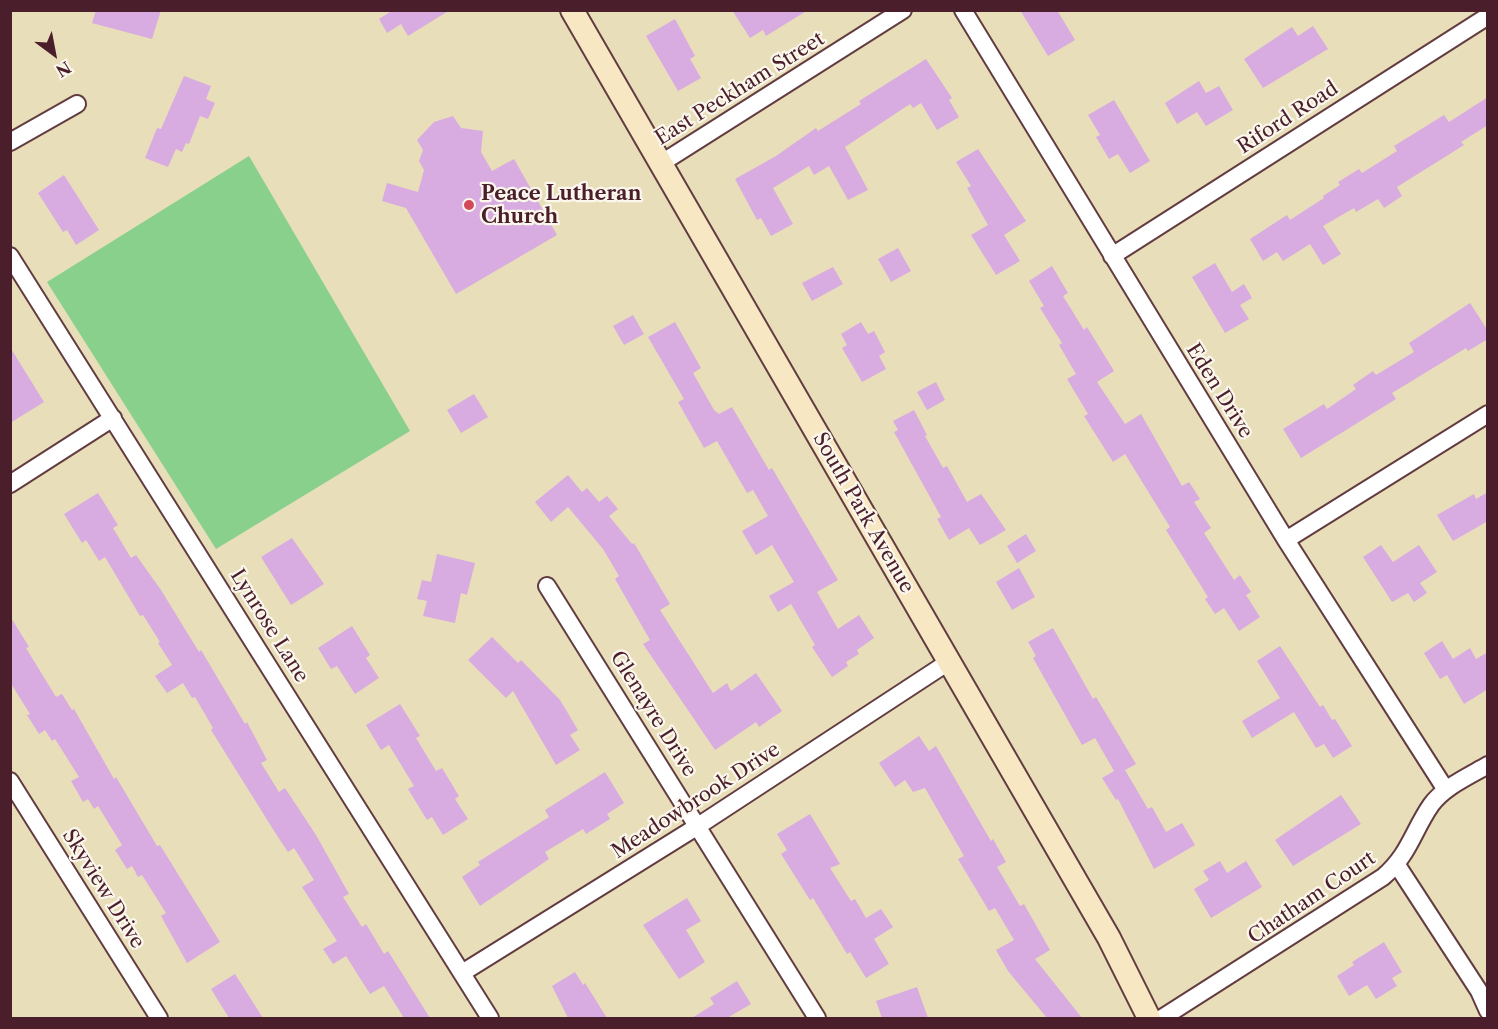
<!DOCTYPE html>
<style>
body{margin:0}
#map{position:relative;width:1498px;height:1029px;overflow:hidden;background:#e8deb9;font-family:"Libre Caslon Text",serif}
canvas{display:block}
.frame{position:absolute;inset:0;border:12px solid #4a1f2b;pointer-events:none}
.north{position:absolute;left:24px;top:24px;width:60px;height:60px;-webkit-text-stroke:4px #fbf7ec;paint-order:stroke;rotate:148deg;font-size:16px;font-weight:700;line-height:24px;text-align:center;color:#4a1f2b}
.north::after{content:'';display:block;margin:auto;width:21px;height:27px;background:#4a1f2b;clip-path:polygon(50% 0,100% 100%,50% 72%,0 100%)}
</style>
<div id="map">
<canvas width="1498" height="1029"></canvas>
<div class="frame"></div>
<div class="north">N</div>
</div>
<script>
const ctx = document.querySelector('canvas').getContext('2d');
ctx.lineJoin = 'round';
function fillPath(path, color) {
  ctx.fillStyle = color;
  ctx.fill(path, 'evenodd');
}
function strokePath(path, color, width, dash) {
  ctx.strokeStyle = color;
  ctx.lineWidth = width;
  ctx.lineCap = dash ? 'butt' : 'round';
  ctx.setLineDash(dash || []);
  ctx.stroke(path);
}
function label(font, color, halo, rows, align = 'center') {
  ctx.font = font + ' "Libre Caslon Text",serif';
  ctx.lineWidth = 4.5;
  ctx.setLineDash([]);
  ctx.textBaseline = 'middle';
  ctx.strokeStyle = halo;
  ctx.fillStyle = color;
  for (const [text, x, y, turn = 0] of rows) {
    ctx.save();
    ctx.translate(x, y);
    ctx.rotate((+turn || 0) * Math.PI / 180);
    ctx.textAlign = isNaN(turn) ? turn : align;
    if (halo) ctx.strokeText(text, 0, 0);
    ctx.fillText(text, 0, 0);
    ctx.restore();
  }
}
fillPath(new Path2D(`
 M249 156 410 431 216 549 47 282Z`), '#88d08c');
fillPath(new Path2D(`
 M96 10H161L152 39 92 23Z
 M393 10H450L408 36 401 24 387 33 379 19Z
 M732 10H808L766 36 763 30 750 38Z
 M1020 10H1057L1075 40 1048 56Z
 M675 19 695 56 690 59 701 78 678 91 646 36Z
 M1313 26 1328 49 1263 88 1244 59 1292 27 1298 36Z
 M926 59 952 98 949 100 959 117 937 130 921 103 913 108 910 104 845 147 868 190 848 200 829 166 814 175 809 166 773 188 793 224 771 236 761 218 757 220 735 179 776 156 816 128 818 131 861 104 859 101Z
 M184 76 211 86 206 99 215 103 208 119 200 116 189 144 186 143 182 152 176 149 168 167 145 158 157 128 161 129Z
 M1199 81 1206 93 1219 86 1233 110 1206 126 1197 112 1177 124 1165 103Z
 M1488 97V125L1461 142 1464 145 1397 187 1402 196 1384 208 1378 199 1356 212 1354 208 1323 226 1341 254 1323 265 1310 244 1283 261 1277 252 1263 261 1250 239 1287 215 1290 220 1324 198 1323 196 1340 185 1338 182 1359 169 1362 173 1397 151 1394 146 1444 115 1449 122Z
 M1114 100 1150 161 1130 173 1118 154 1109 159 1096 137 1100 135 1088 115Z
 M453 116 461 128 483 131 481 152 492 171 514 159 557 235 456 294 406 208 382 201 387 183 418 192 424 170 419 161 423 150 417 140 434 122Z
 M978 149 1026 221 1004 235 1020 261 996 275 971 235 988 225 967 188 971 186 956 162Z
 M64 175 99 230 76 245 67 230 63 232 38 193Z
 M898 248 911 271 891 282 878 259Z
 M1215 263 1232 292 1244 284 1252 298 1240 305 1249 319 1225 333 1192 277Z
 M1052 266 1068 293 1063 296 1084 330 1087 327 1114 371 1097 382 1125 424 1141 414 1182 486 1189 482 1200 499 1194 502 1211 528 1204 533 1234 580 1240 575 1251 592 1246 595 1260 617 1239 631 1224 608 1215 614 1205 599 1208 597 1166 530 1170 527 1125 454 1113 462 1084 416 1088 414 1067 379 1076 374 1059 345 1062 343 1040 308 1044 306 1029 281Z
 M833 267 843 284 812 301 802 283Z
 M1470 303 1488 331V339L1468 351 1466 348 1392 393 1396 399 1301 458 1283 429 1324 404 1327 409 1356 389 1353 385 1373 371 1376 375 1414 352 1409 343Z
 M633 315 644 334 624 345 613 326Z
 M675 322 701 368 693 373 714 410 719 414 732 407 769 470 772 468 838 580 817 592 838 629 859 615 874 638 857 650 859 654 846 662 848 666 832 677 812 647 815 645 791 604 778 612 769 596 794 582 772 545 756 555 742 531 768 516 753 490 747 493 717 441 704 448 678 402 684 399 648 337Z
 M861 322 868 334 874 331 885 352 879 356 886 369 862 382 842 348 847 345 841 334Z
 M10 347 44 402 10 423Z
 M936 382 945 400 927 410 917 392Z
 M474 394 488 417 461 433 447 410Z
 M914 410 927 435 925 436 943 468 947 466 967 502 981 494 1006 530 980 545 969 528 949 540 937 519 941 517 894 432 898 430 893 421Z
 M568 475 582 492 587 488 599 502 607 496 618 509 609 516 632 544 634 543 670 604 660 610 713 693 727 683 731 691 756 673 782 711 759 727 756 722 715 750 643 644 650 640 615 579 619 576 603 549 568 507 551 522 535 502Z
 M1488 492V521L1453 541 1437 515 1474 494 1476 499Z
 M98 493 118 525 113 528 131 558 136 555 161 590 199 652 201 650 245 724 247 722 267 760 261 763 279 792 285 788 316 835 349 894 343 897 362 927 366 924 384 954 388 951 430 1018H404L384 986 370 994 346 956 333 964 323 949 337 941 302 887 314 880 294 848 288 852 276 834 211 730 213 728 195 697 192 698 183 683 167 693 155 676 172 665 158 643 160 642 143 615 140 616 105 557 99 561 86 540 82 543 64 514Z
 M1026 534 1036 551 1017 563 1007 546Z
 M292 538 324 584 291 605 261 557Z
 M1381 545 1393 562 1419 545 1437 572 1420 583 1427 593 1414 602 1408 593 1392 602 1363 557Z
 M437 554 475 563 467 595 461 593 455 623 423 616 427 601 417 599 422 580 431 582Z
 M1019 568 1035 597 1012 610 996 582Z
 M10 616 29 647 26 648 56 697 62 694 72 710 74 709 114 779 116 777 157 846 160 845 220 942 187 963 161 916 166 913 142 875 138 877 132 866 127 869 115 850 122 845 98 806 94 809 88 799 83 802 71 781 79 777 55 739 52 741 45 730 39 734 27 715 30 714 10 682Z
 M352 626 370 655 366 658 379 678 355 694 337 666 331 669 318 648Z
 M1053 628 1093 699 1096 697 1136 764 1125 770 1148 809 1152 807 1166 832 1182 823 1195 845 1154 869 1118 799 1116 800 1102 778 1114 771 1095 738 1082 745 1033 658 1036 656 1028 642Z
 M492 637 518 663 521 660 560 700 578 730 570 735 580 750 556 765 513 691 506 698 468 660Z
 M1442 641 1453 659 1470 648 1476 659 1488 652V689L1464 704 1447 675 1440 679 1424 653Z
 M1280 646 1320 707 1323 705 1332 720 1335 719 1352 746 1333 758 1324 744 1316 748 1294 712 1252 738 1242 721 1280 698 1257 661Z
 M400 704 420 736 416 738 436 771 442 768 459 796 455 799 468 819 443 835 432 817 427 820 408 789 414 786 389 745 381 750 366 725Z
 M919 736 929 751 936 746 991 841 993 839 1006 862 997 867 1020 906 1024 904 1050 950 1035 959 1082 1018H1047L1008 971 996 950 1014 940 995 908 989 911 958 859 964 856 925 788 913 792 905 780 895 787 879 763Z
 M605 772 624 803 607 814 610 819 586 834 583 829 545 852 549 859 480 906 462 877 480 865 478 862 549 817 545 810Z
 M1341 795 1361 824 1293 866 1275 840Z
 M810 814 840 864 830 868 851 901 855 899 866 918 881 909 893 927 874 939 889 964 866 978 850 952 847 954 813 898 810 900 781 854 787 850 777 834Z
 M1220 861 1227 873 1246 861 1262 887 1211 918 1194 889 1209 880 1203 871Z
 M687 898 701 921 686 930 705 962 679 979 643 925Z
 M1384 942 1402 972 1392 978 1397 986 1376 999 1367 985 1349 996 1337 976 1354 965 1352 962Z
 M575 972 583 985 585 983 607 1018H568L552 986Z
 M235 974 263 1018H229L211 989Z
 M737 981 751 1004 727 1018H692L714 1004 710 998Z
 M917 987 928 1018H882L876 1001Z`), '#d8ace0');
const minor = new Path2D(`
 M963 10 1286 540 1446 790
 M10 142 77 104
 M660 164 903 10
 M10 256 490 1018
 M1112 256 1488 16
 M10 484 113 418
 M1286 540 1488 414
 M547 586 817 1018
 M10 781 159 1018
 M1397 865 1479 991 1488 1011
 M462 973 698 826 950 661
 M1162 1018 1383 877C1409 855 1413 831 1431 805 1444 787 1469 776 1488 765`);
const secondary = new Path2D(`
 M572 10 1109 938 1149 1018`);
strokePath(minor, '#623c40', 20);
strokePath(secondary, '#623c40', 26);
strokePath(minor, '#fff', 16);
strokePath(secondary, '#f7e8c3', 22);
for (const [x, y, r, color] of [
 [469,205,6,"#d1495b"]
]) {
  const dot = new Path2D();
  dot.arc(x, y, r, 0, 2 * Math.PI);
  ctx.fillStyle = color;
  ctx.fill(dot);
  strokePath(dot, '#fbf7ec', 2);
}
label('20px', '#4a1f2b', '#fbf7ec', [
 ["East Peckham Street",740,89,-32],
 ["Riford Road",1288,118,-33],
 ["Eden Drive",1219,391,58],
 ["South Park Avenue",863,513,60],
 ["Lynrose Lane",269,626,58],
 ["Glenayre Drive",653,714,58],
 ["Meadowbrook Drive",696,801,-33],
 ["Skyview Drive",103,889,58],
 ["Chatham Court",1312,898,-34]
]);
label('bold 20px', '#4a1f2b', '#fbf7ec', [
 ["Peace Lutheran",481,194],
 ["Church",481,217]
], 'left');
</script>
